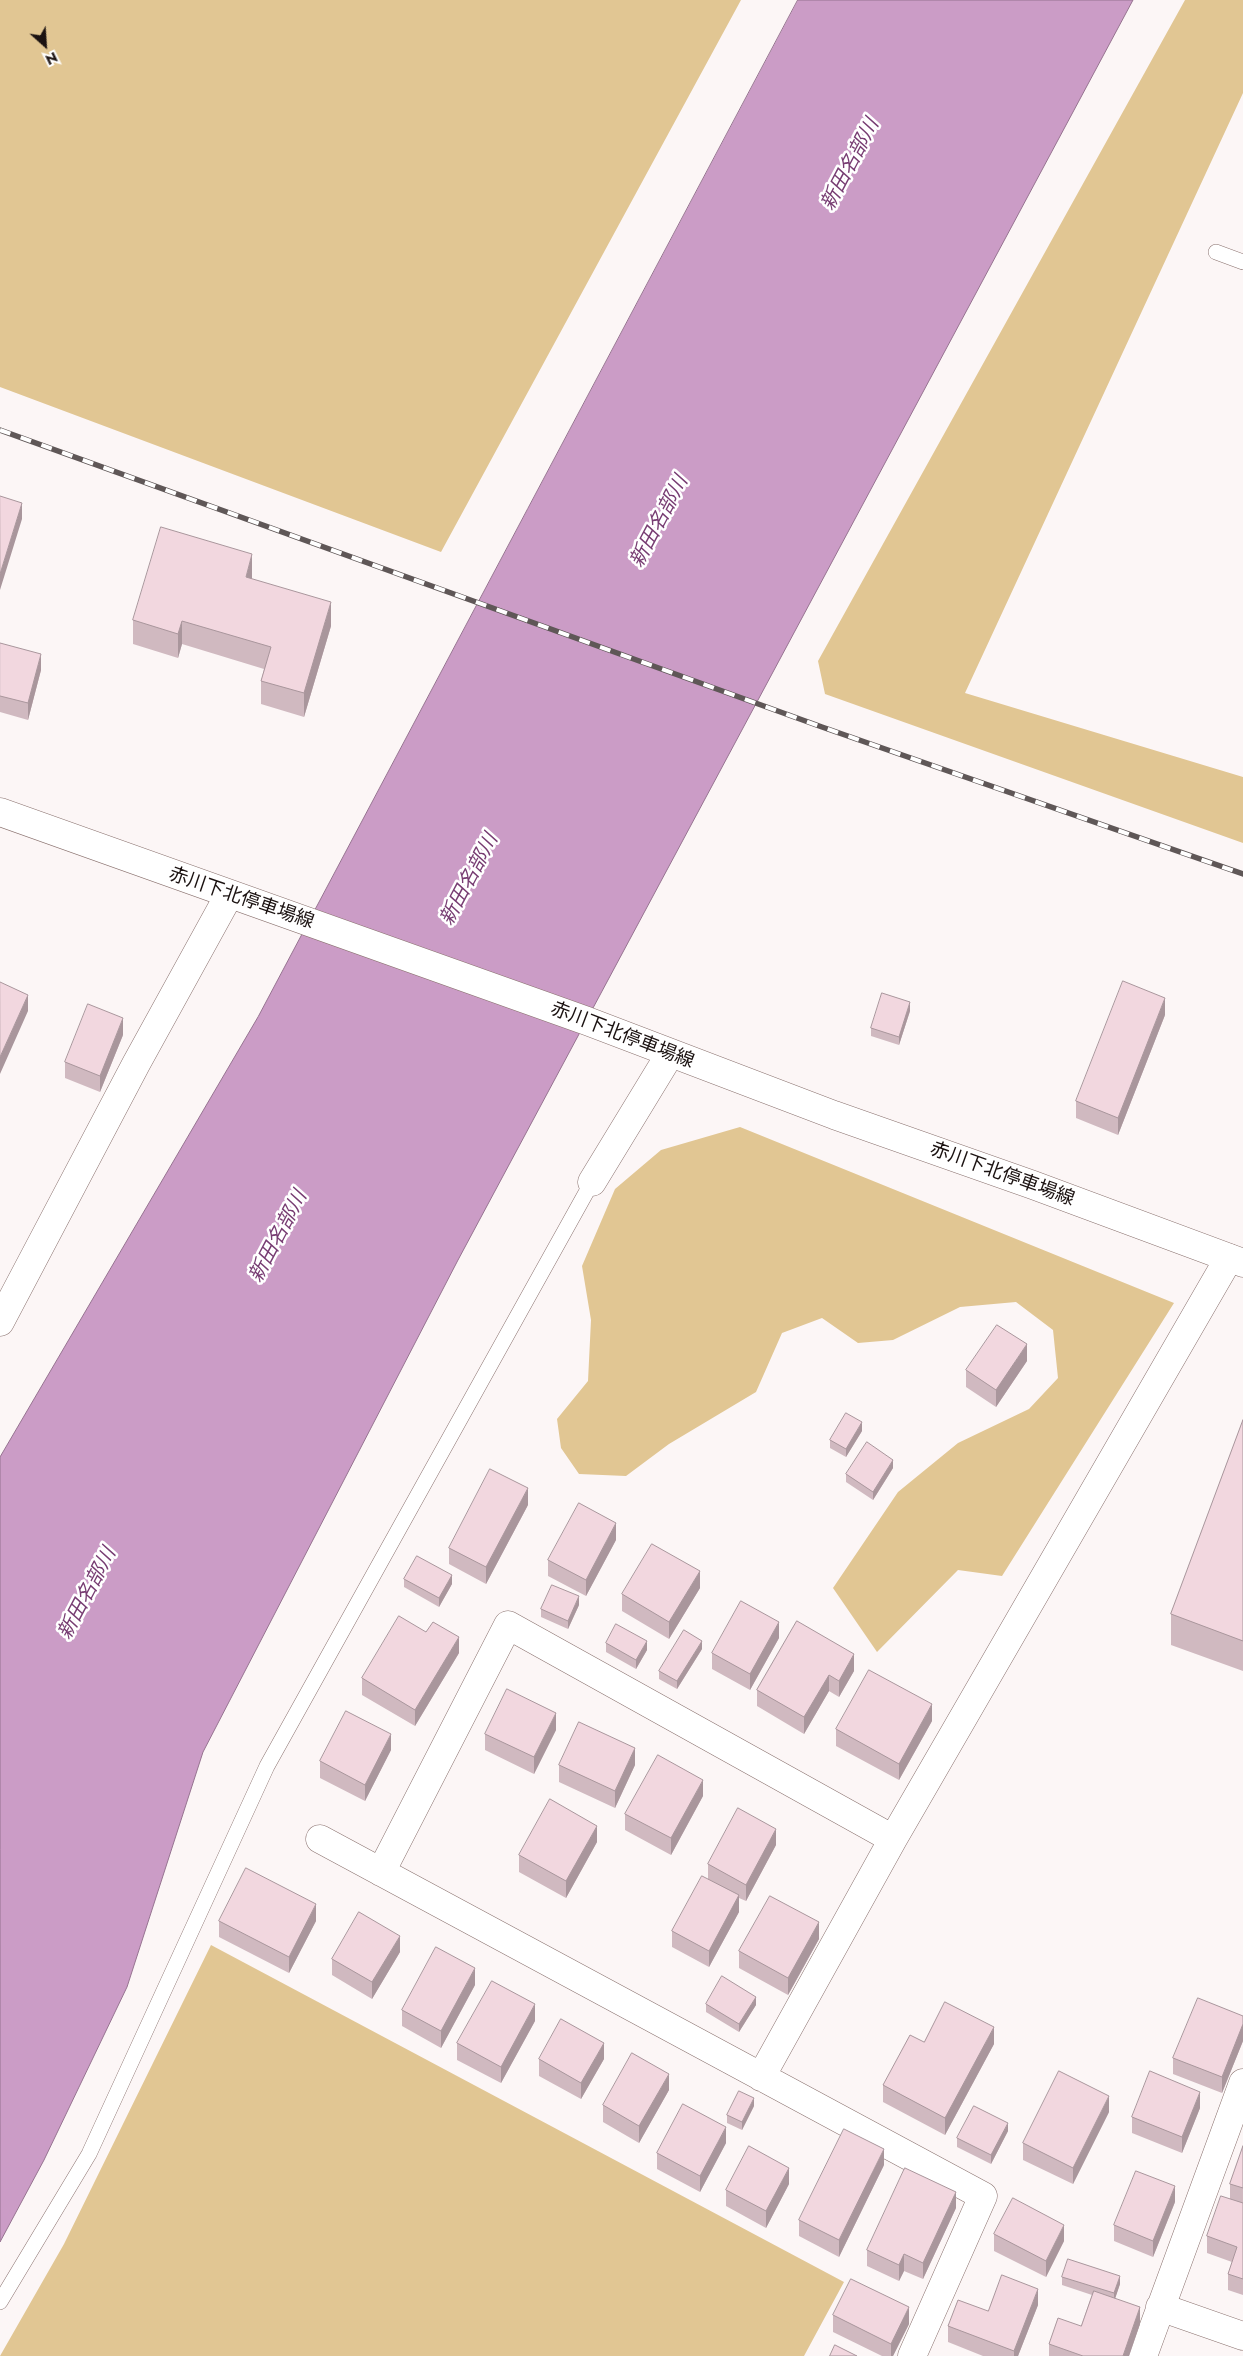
<!DOCTYPE html>
<meta charset="utf-8">
<style>
body{margin:0}
#map{position:relative;width:1243px;height:2356px;overflow:hidden;background:#fcf6f6;font-family:Jost,sans-serif}
canvas{display:block}
.north{position:absolute;left:20px;top:20px;width:50px;height:50px;-webkit-text-stroke:4px #fff;paint-order:stroke;rotate:154deg;font-size:14px;font-weight:700;line-height:20px;text-align:center;color:#1b1211}
.north::after{content:'';display:block;margin:auto;width:18px;height:22px;background:#1b1211;clip-path:polygon(50% 0,100% 100%,50% 72%,0 100%)}
</style>
<div id="map">
<canvas width="1243" height="2356"></canvas>
<div class="north">N</div>
</div>
<script>
const ctx = document.querySelector('canvas').getContext('2d');
ctx.lineJoin = 'round';
function fillPath(path, color) {
  ctx.fillStyle = color;
  ctx.fill(path, 'evenodd');
}
function strokePath(path, color, width, dash) {
  ctx.strokeStyle = color;
  ctx.lineWidth = width;
  ctx.lineCap = dash ? 'butt' : 'round';
  ctx.setLineDash(dash || []);
  ctx.stroke(path);
}
function label(font, color, halo, rows, align = 'center') {
  ctx.font = font + ' Jost,"Noto Sans JP",sans-serif';
  ctx.lineWidth = 5;
  ctx.setLineDash([]);
  ctx.textBaseline = 'middle';
  ctx.strokeStyle = halo;
  ctx.fillStyle = color;
  for (const [text, x, y, turn = 0] of rows) {
    ctx.save();
    ctx.translate(x, y);
    ctx.rotate((+turn || 0) * Math.PI / 180);
    ctx.textAlign = isNaN(turn) ? turn : align;
    if (halo) ctx.strokeText(text, 0, 0);
    ctx.fillText(text, 0, 0);
    ctx.restore();
  }
}
fillPath(new Path2D(`
 M0 0H741L441 552 0 387Z
 M1185 0H1243V93L965 693 1243 777V843L825 694 818 661Z
 M740 1127 1174 1303 1002 1576 958 1570 877 1652 833 1588 898 1492 958 1443 1029 1409 1058 1378 1053 1330 1016 1302 960 1307 893 1340 858 1343 822 1318 782 1333 756 1392 669 1444 626 1476 579 1474 561 1448 557 1419 588 1381 591 1320 582 1266 615 1189 661 1150Z
 M211 1945 844 2282 804 2356H0L64 2244Z`), '#e1c693');
const water = new Path2D(`
 M798 0H1133L458 1260 203 1752 127 1987 44 2160 0 2242V1457L258 1017Z`);
fillPath(water, '#cb9cc6');
strokePath(water, '#967390', 1);
const service = new Path2D(`
 M1216 252 1243 262
 M0 2302 89 2154 267 1766 592 1182`);
const minor = new Path2D(`
 M592 1182 670 1054
 M0 1322 136 1064 229 895
 M320 1839 983 2196 912 2356
 M381 1872 508 1625 893 1839
 M761 2077 893 1839 1229 1258
 M1160 2307 1243 2336
 M1143 2356 1243 2083`);
const secondary = new Path2D(`
 M0 812 587 1021 834 1115 1033 1185 1243 1263`);
strokePath(service, '#8a726f', 16);
strokePath(minor, '#8a726f', 29);
strokePath(secondary, '#8a726f', 29);
strokePath(service, '#fff', 15);
strokePath(minor, '#fff', 28);
strokePath(secondary, '#fff', 28);
const rail = new Path2D(`
 M0 430 822 727 1243 874`);
strokePath(rail, '#5f5757', 5.5);
strokePath(rail, '#fff', 4, [11]);
fillPath(new Path2D(`
 M252 578V579L331 626 304 717 261 704V681L264 669 182 644 178 658 133 644V620Z
 M0 643 41 670 28 720 0 712Z
 M910 1011 899 1045 871 1036V1028Z
 M1165 1015 1118 1135 1076 1118V1101Z
 M123 1035 100 1092 65 1078V1062Z
 M1027 1361 996 1407 966 1387V1370Z
 M1243 1420V1671L1171 1645V1614Z
 M862 1431 846 1457 830 1448V1440Z
 M893 1468 873 1500 846 1482V1474Z
 M528 1505 486 1584 449 1564V1548Z
 M616 1540 586 1596 548 1576V1560Z
 M404 1579 452 1584 439 1607 404 1587Z
 M700 1588 669 1639 622 1611V1594Z
 M579 1605 568 1629 541 1617V1609Z
 M797 1621 854 1671 839 1697 829 1691 804 1734 757 1706V1690Z
 M779 1638 750 1690 712 1669V1653Z
 M606 1643 647 1650 636 1669 606 1652Z
 M702 1649 677 1689 659 1679V1671Z
 M459 1653 415 1726 362 1695V1678Z
 M932 1721 899 1780 836 1746V1729Z
 M556 1730 534 1774 485 1750V1734Z
 M391 1750 365 1801 320 1778V1761Z
 M559 1765H635L615 1808 559 1782Z
 M703 1796 671 1855 625 1830V1814Z
 M597 1842 566 1898 519 1872V1855Z
 M776 1845 746 1901 739 1898V1912L709 1967 672 1947V1931L708 1879V1864Z
 M219 1921H316L289 1973 219 1937Z
 M819 1939 788 1995 739 1968V1951Z
 M400 1952 372 1999 332 1975V1959Z
 M475 1985 441 2048 402 2026V2010Z
 M706 2004 756 2005 739 2032 706 2012Z
 M1243 2016V2041L1222 2093 1173 2074V2058Z
 M535 2021 501 2083 457 2060V2043Z
 M924 2042 994 2044 945 2135 883 2102V2085Z
 M539 2059H604L581 2099 539 2076Z
 M669 2090 639 2143 603 2122V2105Z
 M754 2106 742 2130 727 2123V2115Z
 M1200 2108 1182 2153 1132 2133V2117Z
 M1109 2112 1073 2184 1023 2160V2143Z
 M1008 2131 991 2164 957 2147V2138Z
 M726 2143 700 2192 657 2169V2153Z
 M1243 2146V2295L1228 2290V2274L1232 2262 1207 2253V2236L1230 2199V2184Z
 M884 2165 839 2257 799 2236V2220Z
 M789 2184 766 2228 726 2206V2190Z
 M1175 2202 1153 2257 1114 2241V2225Z
 M956 2208 923 2279 904 2271 899 2281 867 2266V2250Z
 M994 2234 1064 2241 1046 2277 994 2251Z
 M1062 2277 1120 2284 1115 2298 1140 2324 1129 2356H1049V2344L1081 2326 1092 2295 1062 2285Z
 M1038 2305 1018 2356H983L948 2342V2326L988 2311Z
 M833 2315 909 2324 893 2356H882L833 2332Z`), '#d0b9c0');
fillPath(new Path2D(`
 M22 503V519L0 590V574Z
 M252 554V578L246 601V577Z
 M331 602V626L304 717V693Z
 M182 621V644L178 658V634Z
 M41 654V670L28 720V703Z
 M28 995V1011L0 1074V1057Z
 M1165 998V1015L1118 1135V1118Z
 M910 1002V1011L899 1045V1037Z
 M123 1018V1035L100 1092V1076Z
 M1027 1344V1361L996 1407V1390Z
 M862 1422V1431L846 1457V1449Z
 M893 1460V1468L873 1500V1492Z
 M528 1488V1505L486 1584V1567Z
 M616 1523V1540L586 1596V1580Z
 M700 1571V1588L669 1639V1622Z
 M452 1575V1584L439 1607V1598Z
 M579 1596V1605L568 1629V1621Z
 M779 1622V1638L750 1690V1674Z
 M459 1637V1653L415 1726V1710Z
 M647 1641V1650L636 1669V1660Z
 M702 1641V1649L677 1689V1681Z
 M854 1654V1671L839 1697V1681Z
 M829 1675V1691L804 1734V1717Z
 M932 1704V1721L899 1780V1764Z
 M556 1713V1730L534 1774V1757Z
 M391 1734V1750L365 1801V1785Z
 M635 1748V1765L615 1808V1791Z
 M703 1780V1796L671 1855V1838Z
 M597 1826V1842L566 1898V1881Z
 M776 1829V1845L746 1901V1885Z
 M739 1895V1912L709 1967V1951Z
 M316 1904V1921L289 1973V1957Z
 M819 1922V1939L788 1995V1978Z
 M400 1936V1952L372 1999V1982Z
 M475 1968V1985L441 2048V2031Z
 M756 1997V2005L739 2032V2024Z
 M535 2004V2021L501 2083V2067Z
 M1243 2024V2041L1222 2093V2077Z
 M994 2027V2044L945 2135V2118Z
 M604 2043V2059L581 2099V2083Z
 M669 2074V2090L639 2143V2126Z
 M1200 2092V2108L1182 2153V2137Z
 M1109 2096V2112L1073 2184V2168Z
 M754 2098V2106L742 2130V2122Z
 M1008 2123V2131L991 2164V2155Z
 M726 2127V2143L700 2192V2176Z
 M884 2149V2165L839 2257V2240Z
 M789 2168V2184L766 2228V2211Z
 M1175 2186V2202L1153 2257V2241Z
 M956 2192V2208L923 2279V2263Z
 M1064 2225V2241L1046 2277V2261Z
 M904 2254V2271L899 2281V2265Z
 M1120 2276V2284L1114 2302V2293Z
 M1038 2289V2305L1018 2356H1014V2351Z
 M909 2307V2324L893 2356H891V2344Z
 M1140 2307V2324L1129 2356H1123Z`), '#a9969c');
const building = new Path2D(`
 M0 496 22 503 0 574Z
 M161 527 252 554 246 577 331 602 304 693 261 681 271 647 182 621 178 634 133 620Z
 M0 643 41 654 28 703 0 696Z
 M1123 981 1165 998 1118 1118 1076 1101Z
 M0 982 28 995 0 1057Z
 M882 993 910 1002 899 1037 871 1028Z
 M88 1004 123 1018 100 1076 65 1062Z
 M997 1325 1027 1344 996 1390 966 1370Z
 M846 1413 862 1422 846 1449 830 1440Z
 M1243 1420V1641L1171 1614Z
 M867 1442 893 1460 873 1492 846 1474Z
 M490 1469 528 1488 486 1567 449 1548Z
 M579 1503 616 1523 586 1580 548 1560Z
 M652 1544 700 1571 669 1622 622 1594Z
 M417 1556 452 1575 439 1598 404 1579Z
 M552 1585 579 1596 568 1621 541 1609Z
 M741 1601 779 1622 750 1674 712 1653Z
 M399 1616 426 1632 433 1622 459 1637 415 1710 362 1678Z
 M797 1621 854 1654 839 1681 829 1675 804 1717 757 1690Z
 M616 1624 647 1641 636 1660 606 1643Z
 M684 1630 702 1641 677 1681 659 1671Z
 M869 1670 932 1704 899 1764 836 1729Z
 M507 1689 556 1713 534 1757 485 1734Z
 M346 1711 391 1734 365 1785 320 1761Z
 M579 1722 635 1748 615 1791 559 1765Z
 M658 1755 703 1780 671 1838 625 1814Z
 M550 1799 597 1826 566 1881 519 1855Z
 M738 1808 776 1829 746 1885 708 1864Z
 M246 1868 316 1904 289 1957 219 1921Z
 M702 1876 739 1895 709 1951 672 1931Z
 M770 1896 819 1922 788 1978 739 1951Z
 M359 1912 400 1936 372 1982 332 1959Z
 M436 1947 475 1968 441 2031 402 2010Z
 M722 1976 756 1997 739 2024 706 2004Z
 M492 1981 535 2004 501 2067 457 2043Z
 M1198 1998 1243 2016V2024L1222 2077 1173 2058Z
 M945 2002 994 2027 945 2118 883 2085 910 2035 924 2042Z
 M561 2019 604 2043 581 2083 539 2059Z
 M632 2053 669 2074 639 2126 603 2105Z
 M1059 2071 1109 2096 1073 2168 1023 2143Z
 M1150 2071 1200 2092 1182 2137 1132 2117Z
 M739 2091 754 2098 742 2122 727 2115Z
 M683 2104 726 2127 700 2176 657 2153Z
 M974 2106 1008 2123 991 2155 957 2138Z
 M844 2129 884 2149 839 2240 799 2220Z
 M749 2146 789 2168 766 2211 726 2190Z
 M1243 2146V2188L1230 2184Z
 M905 2168 956 2192 923 2263 904 2254 899 2265 867 2250Z
 M1136 2171 1175 2186 1153 2241 1114 2225Z
 M1221 2196 1243 2203V2279L1228 2274 1237 2247 1207 2236Z
 M1013 2198 1064 2225 1046 2261 994 2234Z
 M1068 2259 1120 2276 1114 2293 1062 2277Z
 M1002 2275 1038 2289 1014 2351 948 2326 958 2300 988 2311Z
 M851 2279 909 2307 891 2344 833 2315Z
 M1094 2291 1140 2307 1123 2356H1083L1049 2344 1058 2318 1081 2326Z
 M835 2345 857 2356H830Z`);
fillPath(building, '#f2d7df');
strokePath(building, '#a9969c', 1);
label('19px', '#1b1211', '#fff', [
 ["赤川下北停車場線",241,899,19],
 ["赤川下北停車場線",622,1036,21],
 ["赤川下北停車場線",1002,1175,20]
]);
label('italic 20px', '#773c72', '#fff', [
 ["新田名部川",851,165,-62],
 ["新田名部川",660,522,-62],
 ["新田名部川",470,880,-62],
 ["新田名部川",279,1237,-62],
 ["新田名部川",88,1594,-62]
]);
</script>
